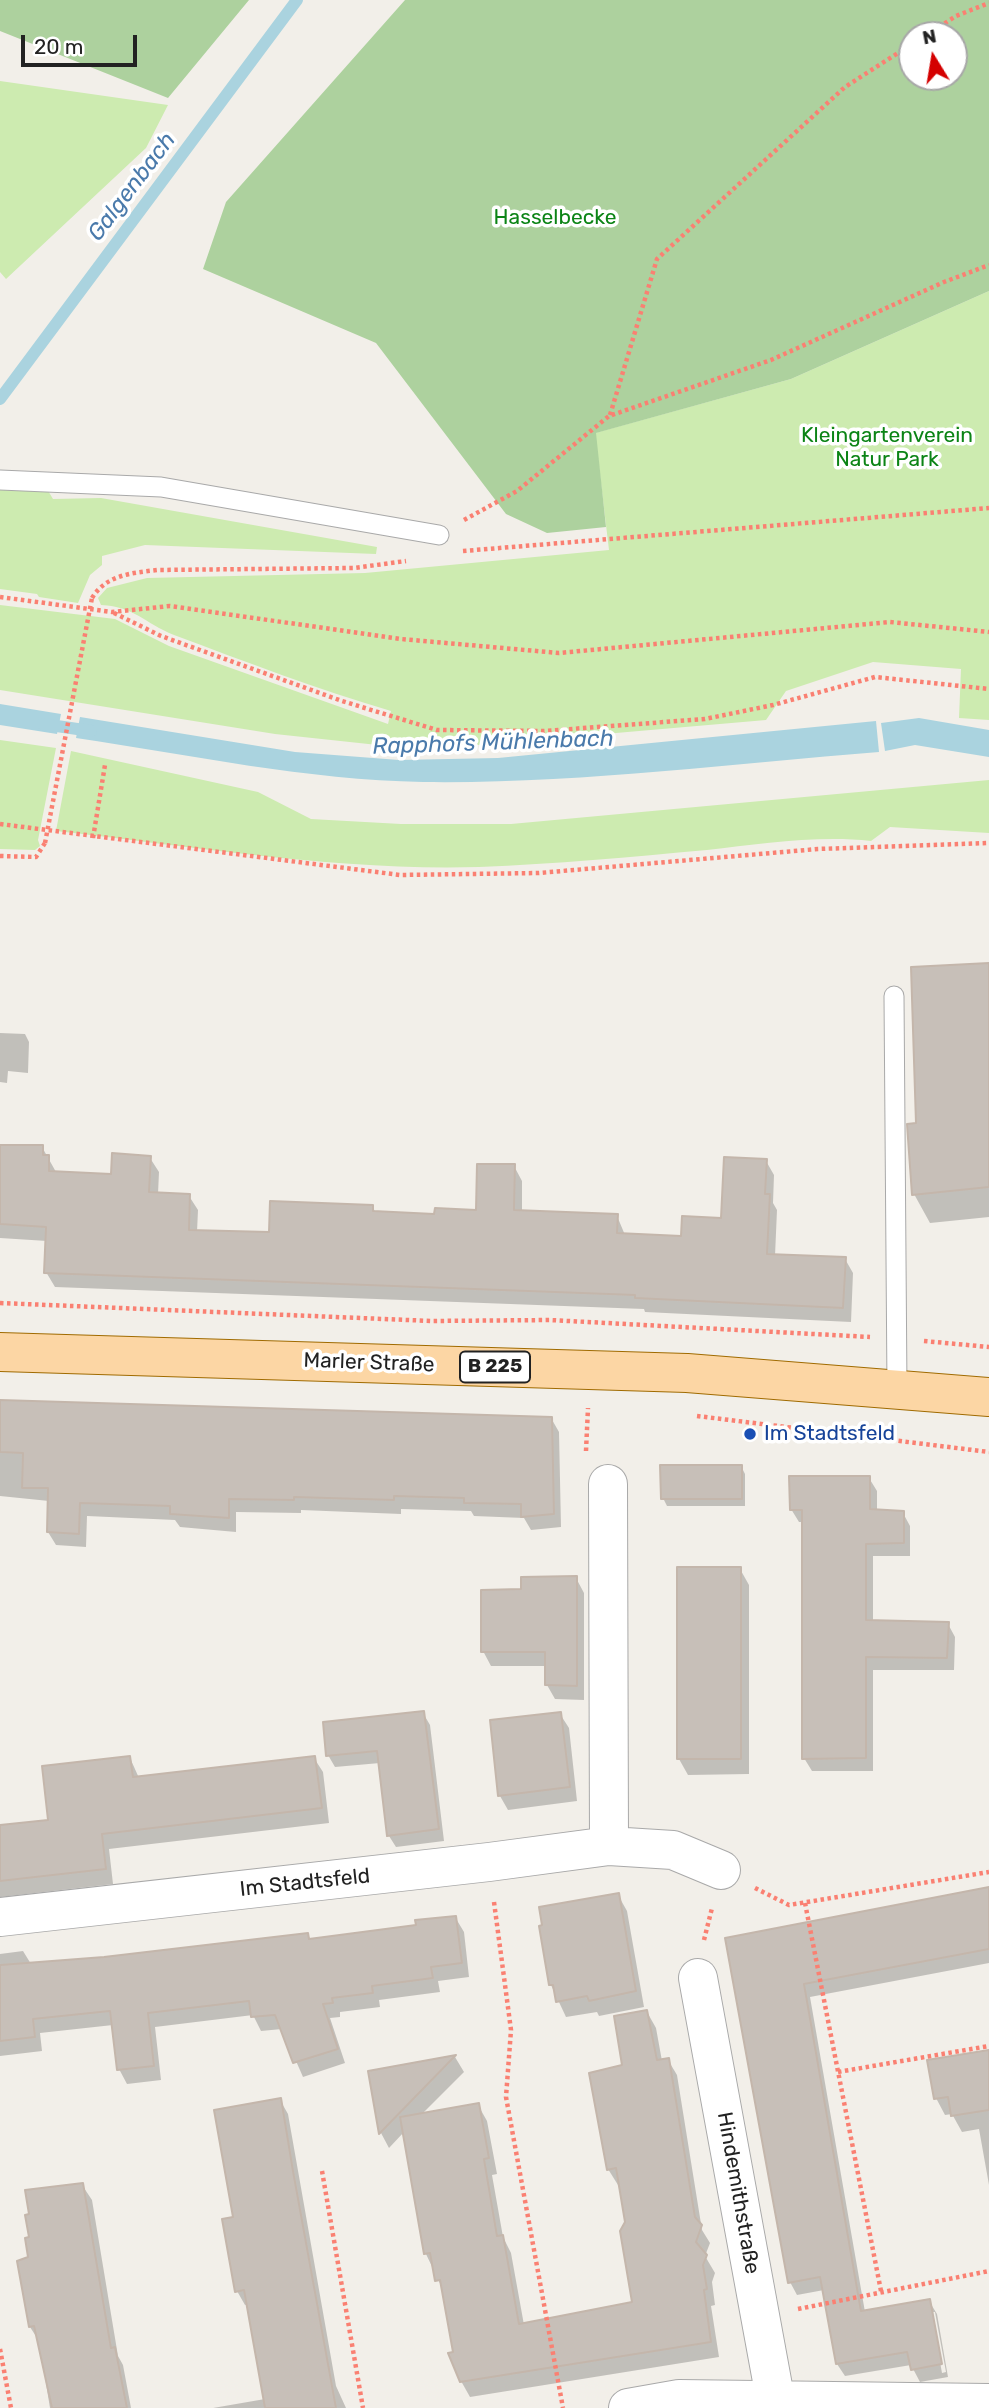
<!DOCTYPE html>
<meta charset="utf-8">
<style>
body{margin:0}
#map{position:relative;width:989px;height:2408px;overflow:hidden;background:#f2efe9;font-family:Rubik,sans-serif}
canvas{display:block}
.north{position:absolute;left:898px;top:21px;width:70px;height:70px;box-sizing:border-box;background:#fff;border:2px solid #a7a7a7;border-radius:50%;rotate:349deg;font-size:19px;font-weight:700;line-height:28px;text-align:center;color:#222}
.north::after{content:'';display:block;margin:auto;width:24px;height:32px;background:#d40000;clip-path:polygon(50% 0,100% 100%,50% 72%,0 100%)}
.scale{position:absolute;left:21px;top:35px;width:116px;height:32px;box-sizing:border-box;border:4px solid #222;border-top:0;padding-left:9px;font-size:21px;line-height:24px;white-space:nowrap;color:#222;-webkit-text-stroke:5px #fff;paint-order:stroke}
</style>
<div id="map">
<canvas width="989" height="2408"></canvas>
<div class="north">N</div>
<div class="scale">20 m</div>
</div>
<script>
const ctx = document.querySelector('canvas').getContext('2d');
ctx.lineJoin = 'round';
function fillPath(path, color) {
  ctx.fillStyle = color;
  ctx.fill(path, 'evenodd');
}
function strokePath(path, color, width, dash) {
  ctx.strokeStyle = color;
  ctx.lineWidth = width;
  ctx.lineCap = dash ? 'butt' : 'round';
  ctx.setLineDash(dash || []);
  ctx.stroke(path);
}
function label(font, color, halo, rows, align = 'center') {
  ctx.font = font + ' Rubik,sans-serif';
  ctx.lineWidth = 7;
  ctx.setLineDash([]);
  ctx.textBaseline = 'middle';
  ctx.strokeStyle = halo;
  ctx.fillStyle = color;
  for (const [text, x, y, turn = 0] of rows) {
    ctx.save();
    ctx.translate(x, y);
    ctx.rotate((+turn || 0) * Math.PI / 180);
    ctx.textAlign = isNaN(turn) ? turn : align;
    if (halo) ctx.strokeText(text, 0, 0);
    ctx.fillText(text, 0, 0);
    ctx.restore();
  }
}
fillPath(new Path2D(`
 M0 81 168 105 146 148 6 279 0 272Z
 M989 291V720L959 718 961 669 873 662 786 691 766 720 443 748 387 746 275 734 0 690V605L115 619 169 646 388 724 391 711C317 689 246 662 174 635 144 623 136 607 101 605L98 598 107 588 147 578 365 573 609 550 595 433 791 379Z
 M0 487 47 489 53 499 101 498 377 547 376 554 145 545 102 556V565L90 575 78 603 39 597 37 594 0 589Z
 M0 740 56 748 38 840 40 846 35 850 0 849Z
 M71 751 258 792 311 819 401 824H511L989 780V833L890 827 871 841C818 835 760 844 707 850 631 857 555 864 479 867 338 871 197 847 56 831Z`), '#cdebb0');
fillPath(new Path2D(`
 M0 0H249L168 98 0 31Z
 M405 0H989V291L791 379 596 433 606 527 547 533 506 514 376 343 203 269 226 202ZM954 35V77H912V35Z`), '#add19e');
fillPath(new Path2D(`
 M0 704 61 714 57 734 0 725Z
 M80 717 295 752 399 760 498 758 876 721 879 752C728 764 575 784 423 782 307 780 191 755 76 738Z
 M919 718 989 730V757L915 745 885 751 881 723Z`), '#aad3df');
fillPath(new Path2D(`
 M989 965V1217L930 1223 914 1194 918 1125Z
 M0 1033 25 1034 29 1042 28 1073 8 1071 7 1083 0 1082Z
 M0 1146 42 1147 56 1172 113 1175 150 1158 159 1172 158 1194 189 1196 198 1210 197 1232 271 1234 372 1206 376 1213 436 1216 478 1211 514 1166 522 1181V1212L617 1216 625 1235 682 1238 723 1220 766 1161 774 1175 773 1203 777 1210 775 1256 845 1259 853 1273 851 1322 645 1312 644 1309 55 1287 46 1272 47 1241 0 1238Z
 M0 1402 551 1418 559 1432 561 1527 531 1530 524 1518 474 1516 471 1511 401 1509V1514L301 1510V1513L236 1512V1532L180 1527 175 1520 87 1516 86 1547 56 1545 48 1532 49 1501 0 1496Z
 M741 1466 745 1474V1506H667L663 1498Z
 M869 1478 877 1491V1511L903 1513 910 1526V1556H873V1621L948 1624 955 1637 954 1670H873V1771H812L804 1758V1522H799L791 1509Z
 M740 1569 749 1585V1774L688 1775 679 1759Z
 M576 1578 584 1593V1700L555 1699 547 1685V1666H491L483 1651Z
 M423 1713 430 1725 444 1841 396 1847 389 1836 380 1763 335 1767 328 1755Z
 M560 1714 569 1728 577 1801 508 1810 500 1796Z
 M130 1758 139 1778 314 1758 323 1772 329 1823 109 1849 113 1884 0 1897V1827L50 1821Z
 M989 1891V1963L810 1997 865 2312 929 2301 937 2314 948 2377 920 2382 911 2365 845 2376 837 2364 824 2290 797 2295 790 2282 727 1939ZM931 2312H935L946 2372 942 2373Z
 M618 1895 627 1911 644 2007 599 2016 597 2012 566 2017 551 1985Z
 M455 1917 464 1932 469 1977 438 1981 440 1992 379 2000 380 2007 340 2012V2017L330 2018 345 2063 303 2077 282 2029 261 2031 253 2015 155 2027 161 2080 127 2084 119 2069 113 2025 40 2033 42 2051 0 2056V1954L23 1951 31 1964 104 1959 307 1935 311 1941 418 1927Z
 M647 2012 656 2028 662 2061 668 2060 677 2075 702 2230 710 2243 705 2256 715 2273 712 2282 715 2305 711 2306 719 2357 470 2397 461 2381 445 2294 426 2254 404 2132 389 2148 381 2133 370 2073 455 2057 464 2072 421 2115 478 2105 487 2121 497 2174 492 2175 503 2237 511 2253 524 2325 634 2304 621 2185H618L608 2169 624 2067Z
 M989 2052V2185L979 2129 962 2132 952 2114 945 2115 936 2098Z
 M280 2100 288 2114 336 2386 346 2408H213L265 2399 249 2304 245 2305 237 2291 235 2219Z
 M82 2185 92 2200 118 2356 123 2365 131 2408H50L39 2341 30 2327 31 2238Z`), '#0003');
strokePath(new Path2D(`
 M0 399 297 0
 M43 724 91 731`), '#aad3df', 12);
const building = new Path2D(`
 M989 963V1187L912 1195 907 1124 916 1123 911 967Z
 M0 1145H43V1155H49V1171L111 1174 112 1153 151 1156 149 1192 190 1194 189 1230 269 1232 270 1201 373 1205V1211L434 1214 435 1208 476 1210 477 1164H515L514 1210 618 1214 617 1233 681 1236 682 1216 721 1218 724 1157 767 1159 765 1194H770L767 1254 846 1257 843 1308 635 1298V1295L44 1273 46 1227 0 1224Z
 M0 1400 552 1417 554 1514 521 1517V1504L464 1503V1498L394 1496V1500L294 1497V1500L229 1499V1518L170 1514V1506L80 1503 79 1534 47 1532 48 1488H22L23 1453 0 1452Z
 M660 1465H742V1499H661Z
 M789 1476H870V1509L904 1511V1543L866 1544V1620L949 1622 947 1658 866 1657V1758L802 1759V1510H790Z
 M677 1567H741V1759H677Z
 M577 1576V1686L545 1685V1652H481V1590L521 1589V1577Z
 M424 1711 439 1829 387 1836 377 1751 326 1756 323 1722Z
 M561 1712 570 1787 498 1796 490 1720Z
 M130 1756 133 1777 315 1756 322 1808 102 1834 106 1869 0 1881V1825L48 1820 42 1766Z
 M989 1887V1949L804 1984 861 2311 930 2299 942 2364 911 2370 907 2352 836 2364 820 2277 788 2283 725 1938Z
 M619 1893 636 1991 589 2001 587 1996 556 2002 553 1985H549L539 1926 542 1925 539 1907Z
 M456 1916 462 1963 431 1967 433 1978 372 1986 373 1993 332 1998 333 2003 323 2004 338 2049 293 2063 275 2015 251 2017 249 2001 148 2013 154 2066 117 2070 110 2011 33 2019 35 2037 0 2041V1965L104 1957 308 1933 309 1939 416 1925 415 1920Z
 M647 2010 657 2060 669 2058 695 2217 702 2225 696 2242 707 2255 703 2265 707 2289 704 2290 711 2342 460 2382 448 2353 453 2352 440 2280 435 2281 430 2253 424 2254 400 2117 479 2103 489 2158 484 2159 497 2236 503 2235 519 2324 632 2302 620 2231 625 2222 616 2168 607 2170 589 2073 622 2065 614 2016Z
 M989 2050V2110L951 2116 948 2097 934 2099 927 2060Z
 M456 2055 379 2134 368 2071Z
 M281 2098 293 2171 336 2408H265L244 2290 235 2292 222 2219 233 2217 214 2110Z
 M83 2183 111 2348 115 2347 127 2408H52L34 2326 29 2327 17 2261 28 2257 25 2238 29 2237 25 2215 29 2214 25 2190Z`);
fillPath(building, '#c7bfb8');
strokePath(building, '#c4b6ab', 2);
const lane = new Path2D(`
 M0 480 161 487 439 535
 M894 996 897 1389`);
const street = new Path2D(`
 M609 1846 673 1850 721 1870
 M0 1917 489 1862 609 1846 608 1484
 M698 1978 777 2408
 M628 2408 679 2399 989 2403`);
const primary = new Path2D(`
 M0 1352 687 1373 989 1397`);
strokePath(lane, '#a9a9a9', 21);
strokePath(street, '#a9a9a9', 40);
strokePath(primary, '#a06b00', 40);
strokePath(new Path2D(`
 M927 35 956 16 989 3
 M610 415 657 259 845 87 912 44
 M464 520 517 491 609 416 771 360 944 282 989 265
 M463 551 989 508
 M0 597 112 612 170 606 401 639 559 653 890 622 989 632
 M92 598C106 575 131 573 157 570L354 568 406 561
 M114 613 161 636 342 701 437 730 544 731 705 719 773 705 875 677 989 689
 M0 824 400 875 539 873 818 849 989 843
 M93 838 105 765
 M0 856 36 857 45 843
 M0 1303 432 1321 550 1320 870 1337
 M924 1341 989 1347
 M697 1416 989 1452
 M586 1451 588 1408
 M755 1888 789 1905 989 1872
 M494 1902 511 2030 506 2097 563 2408
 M805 1903 881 2291
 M704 1940 712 1908
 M838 2072 989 2046
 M322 2171 363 2408
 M798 2309 989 2271
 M0 2349 11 2408`), '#fa8072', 4.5, [3.5, 3.5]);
strokePath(lane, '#fff', 19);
strokePath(street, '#fff', 38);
strokePath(primary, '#fcd6a4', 38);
strokePath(new Path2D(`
 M45 843 92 598`), '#fa8072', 4.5, [3.5, 3.5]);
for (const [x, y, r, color] of [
 [750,1434,7,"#1a4fb4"]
]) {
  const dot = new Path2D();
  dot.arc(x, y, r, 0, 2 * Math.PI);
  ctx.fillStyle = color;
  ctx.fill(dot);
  strokePath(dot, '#fff', 2.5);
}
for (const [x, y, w] of [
 [495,1367,70]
]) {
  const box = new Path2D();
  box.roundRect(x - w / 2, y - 15.5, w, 31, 5);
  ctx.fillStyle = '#fff';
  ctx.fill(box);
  strokePath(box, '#222', 2);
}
label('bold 19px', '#222', null, [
 ["B 225",495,1367]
]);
label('21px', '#0c8416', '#fff', [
 ["Hasselbecke",555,218],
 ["Kleingartenverein",887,436],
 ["Natur Park",887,460]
]);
label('21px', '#222', '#fff', [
 ["Marler Straße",369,1363,2],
 ["Im Stadtsfeld",305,1883,-6],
 ["Hindemithstraße",738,2193,80]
]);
label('21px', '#164399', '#fff', [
 ["Im Stadtsfeld",764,1434]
], 'left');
label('italic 23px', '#4a7aab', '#fff', [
 ["Galgenbach",132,187,-53],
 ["Rapphofs Mühlenbach",493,743,-2]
]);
</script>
